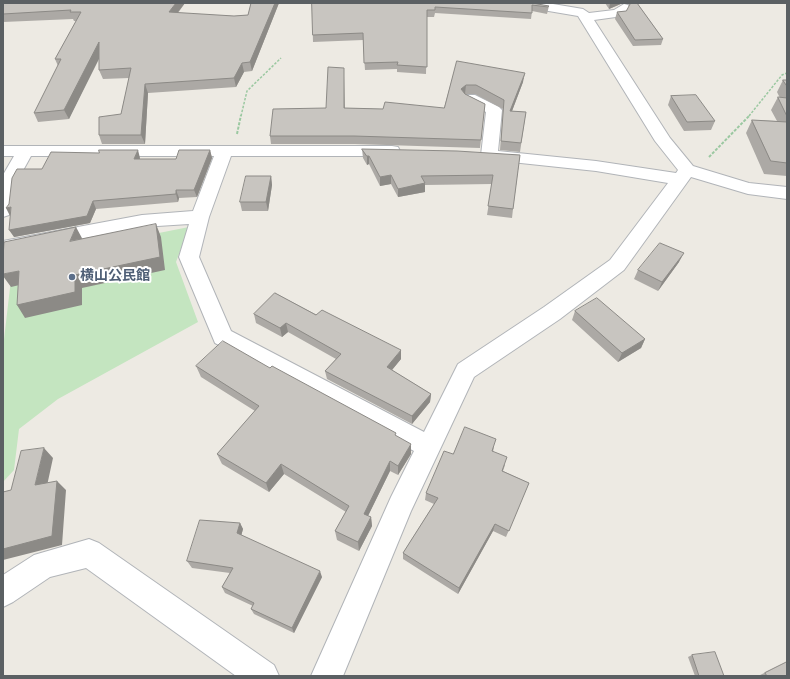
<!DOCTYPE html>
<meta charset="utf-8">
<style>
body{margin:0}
#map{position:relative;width:790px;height:679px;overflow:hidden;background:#edeae3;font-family:Jost,sans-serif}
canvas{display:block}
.frame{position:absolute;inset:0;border:4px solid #5b6063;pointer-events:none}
</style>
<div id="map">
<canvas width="790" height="679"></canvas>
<div class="frame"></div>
</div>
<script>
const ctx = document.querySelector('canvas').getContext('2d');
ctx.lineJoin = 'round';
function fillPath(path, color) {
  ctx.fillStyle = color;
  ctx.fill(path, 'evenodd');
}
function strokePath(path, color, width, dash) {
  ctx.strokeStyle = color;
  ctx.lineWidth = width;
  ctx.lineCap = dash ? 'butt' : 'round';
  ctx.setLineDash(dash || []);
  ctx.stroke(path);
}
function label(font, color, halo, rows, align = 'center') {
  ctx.font = font + ' Jost,"Noto Sans JP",sans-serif';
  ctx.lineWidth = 4;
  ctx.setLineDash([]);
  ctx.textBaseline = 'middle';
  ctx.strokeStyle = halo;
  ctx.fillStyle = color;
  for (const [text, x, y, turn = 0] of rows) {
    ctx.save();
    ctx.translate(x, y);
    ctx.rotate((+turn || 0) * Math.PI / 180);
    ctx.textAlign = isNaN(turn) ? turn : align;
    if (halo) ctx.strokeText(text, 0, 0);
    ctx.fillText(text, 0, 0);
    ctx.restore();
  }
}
fillPath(new Path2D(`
 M189 227 176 262 198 322 58 399 19 429 14 470 3 482V348L13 262Z`), '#c4e5c0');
const minor = new Path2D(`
 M519 3H547L583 9 589 13 614 10 624 4 628 5 630 8 623 16 594 20 670 138 693 166 749 183 787 187V199L748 194 691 177 624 270 560 319 474 377 411 511 343 676H311L391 497 414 451 215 343 179 257 189 224 142 227 3 255V241L142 215 193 211 214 156H31L15 185 12 211 9 215 3 217V175L14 156H3V146H392L398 147 400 151 398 155 392 156H231L209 217 199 257 231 331 424 432 458 364 544 307 610 260 668 183 596 171 483 159 481 155 486 112 465 101 462 98 465 95H475L499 107 502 110 498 151 596 161 676 173 678 170 655 141 578 16 525 7Z
 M89 539 99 543 274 665 279 676H236L86 568 50 577 13 602 3 607V575L34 555Z`);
strokePath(minor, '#b1b4b8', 2);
strokePath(new Path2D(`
 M241 116 247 91 281 58
 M749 116 782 75 787 73`), '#9bc8a1', 1.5, [2.5, 1.5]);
strokePath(new Path2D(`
 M237 134 241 115
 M709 157 750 115`), '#9bc8a1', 2, [3, 1.5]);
fillPath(minor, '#fff');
fillPath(new Path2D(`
 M3 3H185L178 13 234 16 248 15 251 3H279L252 71 244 72 236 87 148 93 145 144H102L99 135 121 114 129 78 103 79 99 70V57L69 119 38 122 34 113 58 66 55 59 76 21H74L73 19 3 22Z
 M312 3H532L549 6 547 14 532 11 531 19 435 13 434 17H427L426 74 397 72V69L365 70 363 40 313 42Z
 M605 3H623L609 9Z
 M626 3H637L663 39 661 45 633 46 615 19 617 12 626 11 630 5Z
 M457 61 523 82 512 111 526 112 520 152 500 150 503 109 475 94H465L485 104 480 148 355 144H271L270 136 326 108 344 68V108L383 109 444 108Z
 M783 80H787V176L764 174 746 133 752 120 777 121 771 110 778 97 780 98 777 92Z
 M671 96 715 121 711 130 684 131 668 105Z
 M362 149 520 155 513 209 512 218 487 215 492 184 425 185V192L398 197 391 184 380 186 369 164 367 165 363 158Z
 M210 150 212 158 197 197 179 198 178 202 96 209 90 223 14 237 42 169 140 158V159H176Z
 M271 176 272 185 268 211H242L240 202Z
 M679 262 658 291 634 279 638 270Z
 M275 293 401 359 392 370 431 394 430 402 412 424 327 379 325 371 336 359 288 332 282 337 256 323 254 314Z
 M575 311 645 339 641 348 618 362 572 320Z
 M196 366 270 368 396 436 411 454 398 475 390 471 368 516 371 517 372 526 359 551 337 540 335 531 346 512 284 474 269 492 222 464 217 454 255 411 201 377Z
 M494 447 493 452 505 465 503 471 529 483 506 537 493 531 458 594 403 559V553L434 504 425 500 426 493 453 454Z
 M240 523 243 529 241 536 322 577 294 633 254 614 251 609 253 606 225 593 222 587 230 573 192 568 187 561Z
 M692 655 724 676H695L688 657Z
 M785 663 787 676H758Z`), '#aca9a5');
fillPath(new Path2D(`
 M176 3H185L171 21 169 12Z
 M275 3H279L252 71 250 62Z
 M610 3H623L609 9Z
 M99 42 103 51 69 119 64 110Z
 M242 63 244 72 236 87 234 78Z
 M344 68V76L345 117 344 108Z
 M525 73 523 82 509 119 510 111Z
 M145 84 148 93 145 144 141 135Z
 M466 85 465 94 461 89Z
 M138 150 140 158 137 167 134 159Z
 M210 150 212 158 197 197 194 190Z
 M367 156H369V164L367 165Z
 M391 175V184L380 186V177Z
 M271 176 272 185 268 211 266 202Z
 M425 183V192L398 197V189Z
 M176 190 179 198 178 202 176 194Z
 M93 201 96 209 90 223 14 237 9 230Z
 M11 207 10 216 6 208Z
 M156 224 161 237 165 270 82 288V305L25 318 17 305 75 275Z
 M76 227 83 240 70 241Z
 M684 253 679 262 658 291 662 282Z
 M19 271 28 283 11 287 3 276V274Z
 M286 323 288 332 282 337 280 328Z
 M645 339 641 348 618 362 622 353Z
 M401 350V359L387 376V367Z
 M431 394 430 402 412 424V416Z
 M411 444V454L398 475V466Z
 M44 448 53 458 45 495 35 485Z
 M390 461V471L365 522 364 514Z
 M281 464 284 474 269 492 266 483Z
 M57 481 66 490 62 545 3 560V549Z
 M371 517 372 526 359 551 358 542Z
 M240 523 243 529 240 540 237 533Z
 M495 524 493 531 458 594 459 588Z
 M320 571 322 577 294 633 292 628Z`), '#8c8a86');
const building = new Path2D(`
 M3 3H176L169 12 234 16 248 15 251 3H275L250 62 242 63 234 78 145 84 141 135H99V117L121 114 131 68 99 70V42L64 110 34 113 61 59H55L81 12H70L71 10 3 14Z
 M312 3H532L549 6 548 7 532 5V13L435 7V10H427V67L397 65 398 62 364 63 363 33 313 35Z
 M631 3H637L663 39 635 40 617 12 626 11Z
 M457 61 525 73 510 111 526 112 521 143 501 141 504 100 476 85H466L461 89 465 94 485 104 481 140 354 136H270L273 109 326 108 328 67 344 68V108L383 109 385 102 444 108Z
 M783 80H787V86Z
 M696 95 715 121 687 122 671 96Z
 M778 97 787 98V116Z
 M752 120 787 122V163L771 161Z
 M362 149 457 151 520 155 513 209 488 206 493 175 421 176 425 183 398 189 391 175 380 177 369 156H367Z
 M99 150H138L134 159H176L179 150H210L194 190H176V194L93 201 87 216 9 230 11 207 6 208 9 204 12 178 17 169H42L51 152 99 153Z
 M246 176H271L266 202H240Z
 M156 224 160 257 75 275V292L17 305 19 271 3 274V258L4 242 76 227 70 241Z
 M660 243 684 253 662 282 638 270Z
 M275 293 316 315 322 310 401 350 387 367 431 394 412 416 325 371 341 354 286 323 280 328 254 314Z
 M597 298 645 339 622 353 575 311Z
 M223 341 270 368 272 366 396 433 395 435 411 444 398 466 390 461 364 514 371 517 358 542 335 531 349 506 281 464 266 483 217 454 259 406 196 366Z
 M465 427 496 439 492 451 507 457 502 471 529 483 509 531 495 524 459 588 403 553 438 498 426 493 444 451 453 454Z
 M44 448 35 485 57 481 52 536 3 549V492L11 490 21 451Z
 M200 520 240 523 237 533 320 571 292 628 251 609 254 603 222 587 233 568 187 561Z
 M715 652 724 676H699L692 655Z
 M787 662V676H767L765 673Z`);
fillPath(building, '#c8c5c0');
strokePath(building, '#8c8a86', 1);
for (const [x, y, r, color] of [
 [72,277,4,"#5c6f8a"]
]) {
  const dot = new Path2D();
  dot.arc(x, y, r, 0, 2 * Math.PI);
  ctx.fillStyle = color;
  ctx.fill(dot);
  strokePath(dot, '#fff', 1.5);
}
label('bold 14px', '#4e5e75', '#fff', [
 ["横山公民館",80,277]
], 'left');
</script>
